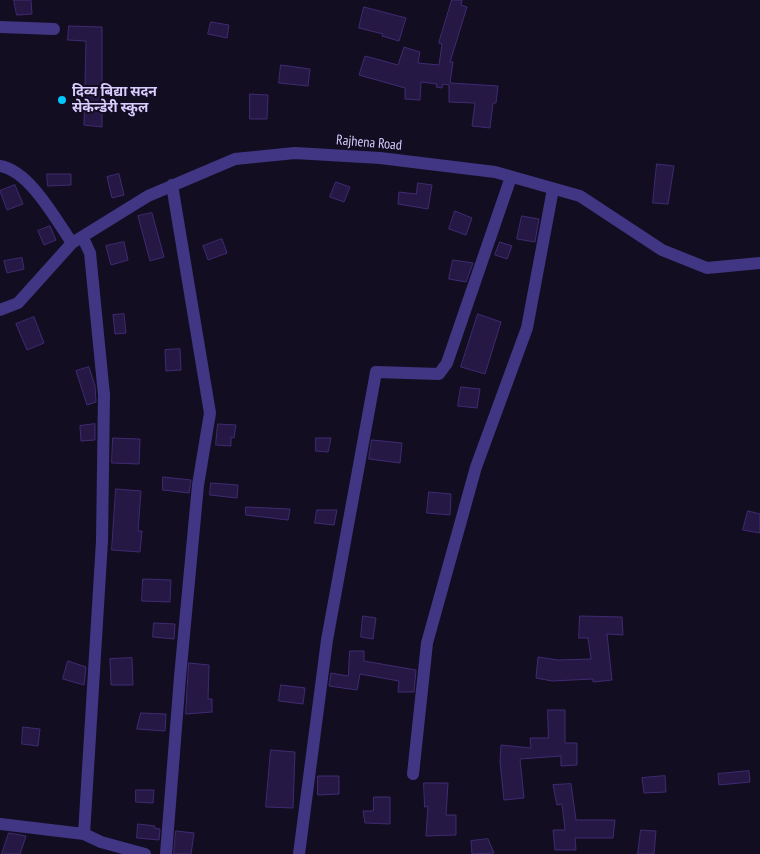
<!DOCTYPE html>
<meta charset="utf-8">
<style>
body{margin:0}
canvas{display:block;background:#130d22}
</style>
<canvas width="760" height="854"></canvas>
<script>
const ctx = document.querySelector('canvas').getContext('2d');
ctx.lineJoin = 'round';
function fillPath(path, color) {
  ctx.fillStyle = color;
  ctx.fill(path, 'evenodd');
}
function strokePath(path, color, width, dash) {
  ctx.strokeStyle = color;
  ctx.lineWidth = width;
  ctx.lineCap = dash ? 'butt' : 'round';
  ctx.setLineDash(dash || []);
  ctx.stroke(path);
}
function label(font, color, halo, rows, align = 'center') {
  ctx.font = font + ' "PT Sans Narrow","Noto Sans Devanagari",sans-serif';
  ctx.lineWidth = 4;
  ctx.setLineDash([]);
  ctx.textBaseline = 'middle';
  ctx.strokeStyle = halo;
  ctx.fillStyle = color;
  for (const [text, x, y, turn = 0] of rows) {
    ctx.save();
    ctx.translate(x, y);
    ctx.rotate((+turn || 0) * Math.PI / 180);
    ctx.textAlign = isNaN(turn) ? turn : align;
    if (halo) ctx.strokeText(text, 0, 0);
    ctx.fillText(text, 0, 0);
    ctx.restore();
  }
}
const building = new Path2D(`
 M14 0H31L32 14 17 15Z
 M452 0H462L461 5 467 7 450 62H453L450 83 498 86 496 103H493L490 128 472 126 475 103 449 102V85L443 84 442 88 436 87 437 84 421 82 420 100 405 99V88L359 75 365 56 398 65 404 47 420 52 418 63 439 65 442 44 439 43Z
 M364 7 406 18 399 41 382 36 383 34 359 28Z
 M211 22 229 25 227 38 208 34Z
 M69 26 102 27V127L84 125 86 41 68 40Z
 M281 65 310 69 308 86 279 83Z
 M250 94 268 95 267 119H250Z
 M657 164 674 166 668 204 653 203Z
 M47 174H71V185L48 186Z
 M119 174 124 195 112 198 107 177Z
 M336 182 350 187 344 202 330 197Z
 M418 183 432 185 428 209 398 204 399 192 416 194Z
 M15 185 23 204 7 210 0 191Z
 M455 211 472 218 466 235 449 229Z
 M152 213 164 257 150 261 138 216Z
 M522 216 539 219 535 242 517 239Z
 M50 226 56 240 44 245 38 231Z
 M222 239 227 253 208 260 203 246Z
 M124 242 128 260 111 265 106 246Z
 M500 242 512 246 507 259 495 255Z
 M22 258 24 269 7 273 4 261Z
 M453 260 473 263 466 282 449 279Z
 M124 314 126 333 115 334 113 315Z
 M478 314 501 322 485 374 461 367Z
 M34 317 44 343 27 350 16 324Z
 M180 349 181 370 166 371 165 350Z
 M89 367 95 386 96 402 87 405 76 371Z
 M461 387 480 389 477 408 458 406Z
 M95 424V440L81 441 80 426Z
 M218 424 236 425 234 438 231 437V446L216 445Z
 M113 438 140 439 139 464 112 463Z
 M316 438H331L328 452 316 451Z
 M372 440 402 443 400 463 369 459Z
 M163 477 191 480 189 493 163 490Z
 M211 483 238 485 237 498 210 495Z
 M116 489 141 491 138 531H142L140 552 112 550Z
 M429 492 451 494 450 515 427 513Z
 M246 507 290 509 288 520 246 515Z
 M317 510H337L334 525 315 523Z
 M748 511 760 514V533L743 530Z
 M143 579 171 580 170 602 142 601Z
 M363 616 376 618 373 639 361 637Z
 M580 616 622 617 623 635 607 634 612 680 593 682V679L552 681 536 678 538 657 558 660 591 659 588 638H579Z
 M154 623 175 624 174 639 153 637Z
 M350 651H364V661L416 670 414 692H398L399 681 360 674 357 690 329 686 331 673 348 676Z
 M132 658 133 685H111L110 659Z
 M68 661 86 667 84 685 63 679Z
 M189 663 209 665 208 699H212V712L186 714Z
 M281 685 305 688 303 704 279 701Z
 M548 710H565V743H577V765L561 766V756L520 759 524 798 504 800 500 762 501 745 531 748 530 738H548Z
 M141 713 166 714 165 731 137 729Z
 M23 727 40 729 38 746 22 744Z
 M271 750 295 752 293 808 266 807Z
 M749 771 750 782 719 785 718 774Z
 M318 776H339V794L318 795Z
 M665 776 666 792 644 793 642 778Z
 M424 783H448L446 815H456V835L426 836 428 806 425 807Z
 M571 784 576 820H615L613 838H575L576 850H555L553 830H565L562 804 557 805 553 785Z
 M136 790H154L153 803 136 802Z
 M374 797H390V824L365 823 363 811H373Z
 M138 824 155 826 154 828 160 829 159 840 137 838Z
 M641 830 656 831 654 854H638Z
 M176 831 194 833 191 854H174Z
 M9 833 26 836 20 854H2Z
 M488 839 494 853 472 854 471 841Z`);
fillPath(building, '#261844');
strokePath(building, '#3f2a71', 1);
strokePath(new Path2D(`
 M0 27 54 29
 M0 166C30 171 56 220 72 243
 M83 238 90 253 104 395 102 541 84 834
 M0 310 18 303 72 243 148 196 235 159 295 153 380 158 495 172 580 196 662 250 707 268 760 263
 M413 774 427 643 476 467 527 328 553 189
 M0 824 84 834 101 842 145 854
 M166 854 180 677 198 485 210 413 172 185
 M299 854 327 640 376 372 439 374 447 363 511 177`), '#413683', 12);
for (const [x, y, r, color] of [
 [62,100,5,"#00c7f9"]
]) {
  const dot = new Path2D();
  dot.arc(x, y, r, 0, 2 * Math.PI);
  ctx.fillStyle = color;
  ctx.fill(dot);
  strokePath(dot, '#130d22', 2);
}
label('bold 14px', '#d9ceff', '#130d22', [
 ["दिव्य बिद्या सदन",72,92],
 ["सेकेन्डेरी स्कुल",72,108]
], 'left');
label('14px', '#d9ceff', '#130d22', [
 ["Rajhena Road",369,143,5]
]);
</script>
